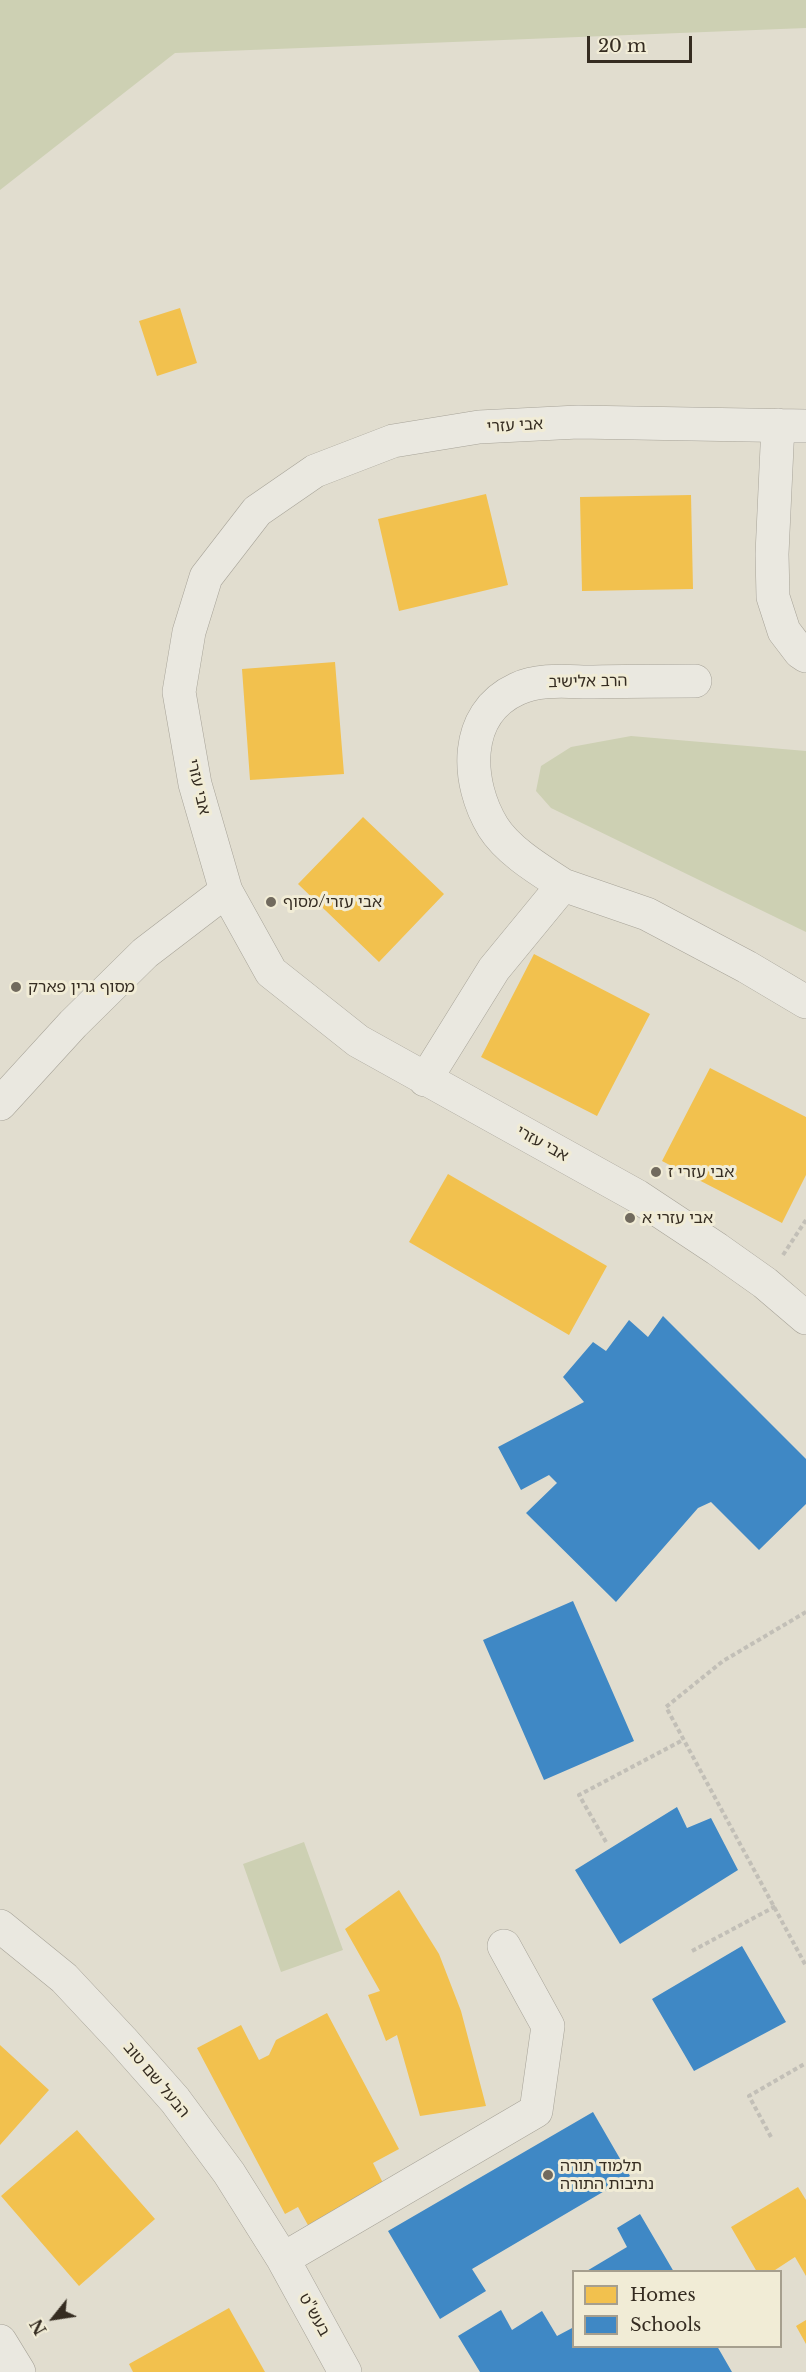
<!DOCTYPE html>
<meta charset="utf-8">
<style>
body{margin:0}
#map{position:relative;width:806px;height:2372px;overflow:hidden;background:#e1ddcf;font-family:"Libre Baskerville",serif}
canvas{display:block}
.legend{position:absolute;left:572px;top:2270px;width:210px;height:78px;box-sizing:border-box;background:#f1ecd6;border:2px solid #a69f8e;margin:0;padding:8px 10px;list-style:none;font-size:18px;color:#352c21}
.legend li{display:flex;align-items:center;gap:12px;height:30px}
.legend b{width:30px;border:2px solid #a69f8e}
.north{position:absolute;left:24px;top:2288px;width:60px;height:60px;-webkit-text-stroke:4px #f1ecd6;paint-order:stroke;rotate:240deg;font-size:16px;font-weight:700;line-height:24px;text-align:center;color:#352c21}
.north::after{content:'';display:block;margin:auto;width:21px;height:27px;background:#352c21;clip-path:polygon(50% 0,100% 100%,50% 72%,0 100%)}
.scale{position:absolute;left:587px;top:36px;width:105px;height:27px;box-sizing:border-box;border:3px solid #352c21;border-top:0;padding-left:8px;font-size:18px;line-height:21px;white-space:nowrap;color:#352c21;-webkit-text-stroke:4px #f1ecd6;paint-order:stroke}
</style>
<div id="map">
<canvas width="806" height="2372"></canvas>
<ul class="legend">
<li><b style="height:16px;background:#f2c14e"></b>Homes</li>
<li><b style="height:16px;background:#3f88c5"></b>Schools</li>
</ul>
<div class="north">N</div>
<div class="scale">20 m</div>
</div>
<script>
const ctx = document.querySelector('canvas').getContext('2d');
ctx.lineJoin = 'round';
function fillPath(path, color) {
  ctx.fillStyle = color;
  ctx.fill(path, 'evenodd');
}
function strokePath(path, color, width, dash) {
  ctx.strokeStyle = color;
  ctx.lineWidth = width;
  ctx.lineCap = dash ? 'butt' : 'round';
  ctx.setLineDash(dash || []);
  ctx.stroke(path);
}
function label(font, color, halo, rows, align = 'center') {
  ctx.font = font + ' "Libre Baskerville","Noto Sans Hebrew",serif';
  ctx.lineWidth = 6;
  ctx.setLineDash([]);
  ctx.textBaseline = 'middle';
  ctx.strokeStyle = halo;
  ctx.fillStyle = color;
  for (const [text, x, y, turn = 0] of rows) {
    ctx.save();
    ctx.translate(x, y);
    ctx.rotate((+turn || 0) * Math.PI / 180);
    ctx.textAlign = isNaN(turn) ? turn : align;
    if (halo) ctx.strokeText(text, 0, 0);
    ctx.fillText(text, 0, 0);
    ctx.restore();
  }
}
fillPath(new Path2D(`
 M0 0H806V28L175 53 0 190Z
 M631 736 806 751V932L551 808 536 791 541 766 571 747Z
 M304 1842 343 1950 281 1972 243 1864Z`), '#cdd0b3');
fillPath(new Path2D(`
 M180 308 197 363 157 376 139 321Z
 M486 494 508 585 399 611 378 519Z
 M691 495 693 589 582 591 580 497Z
 M335 662 344 774 250 780 242 669Z
 M363 817 444 894 379 962 298 884Z
 M534 954 650 1014 597 1116 481 1057Z
 M710 1068 806 1117V1175L782 1223 662 1161Z
 M448 1174 607 1266 569 1335 409 1242Z
 M399 1890 439 1954 461 2011 486 2106 420 2116 397 2035 386 2041 368 1995 380 1991 345 1929Z
 M327 2013 399 2149 373 2163 385 2187 309 2227 298 2207 285 2214 197 2048 241 2025 259 2060 269 2055 276 2040Z
 M0 2045 49 2090 0 2145Z
 M77 2130 155 2219 79 2286 1 2196Z
 M798 2187 806 2200V2276L795 2257 772 2272H757L731 2227Z
 M229 2308 265 2372H133L129 2364Z
 M806 2320V2344L796 2326Z`), '#f2c14e');
fillPath(new Path2D(`
 M663 1316 806 1459V1504L759 1550 711 1502 698 1508 616 1602 526 1513 557 1483 549 1475 521 1490 498 1447 584 1402 563 1377 593 1342 606 1351 629 1320 648 1337Z
 M573 1601 634 1741 544 1780 483 1640Z
 M677 1807 687 1828 711 1818 738 1870 620 1944 575 1870Z
 M742 1946 786 2022 694 2071 652 1999Z
 M593 2112 630 2176 472 2269 486 2291 440 2319 388 2231Z
 M640 2214 674 2272H585L627 2247 617 2228Z
 M501 2310 512 2330 542 2311 557 2336 574 2327V2346H717L732 2372H480L458 2336Z`), '#3f88c5');
const minor = new Path2D(`
 M778 425 772 554 773 597 784 631 800 652 806 656
 M806 426 578 422 479 427 393 441 315 471 257 511 206 577 189 632 179 692 195 784 226 891 271 972 358 1041 637 1196 717 1249 765 1283 806 1318
 M563 885C540 870 508 851 493 827 466 783 462 714 517 689 540 678 569 682 594 682 628 681 661 681 695 681
 M425 1080 494 969 563 885 647 914 747 967 806 1002
 M0 1104 73 1024 145 953 226 891
 M0 1926 64 1978 122 2040 175 2100 229 2173 283 2259 345 2372
 M283 2259 536 2111 548 2026 504 1946
 M0 2341 19 2372`);
strokePath(minor, '#a7a398', 34);
strokePath(new Path2D(`
 M783 1255 806 1220
 M806 1612 723 1661 666 1707 806 1966
 M606 1842 579 1795 683 1740
 M692 1951 776 1906
 M771 2137 749 2096 806 2063`), '#c2bfb7', 4, [4.5, 3]);
strokePath(minor, '#eae8e0', 33);
for (const [x, y, r, color] of [
 [271,902,6,"#716a5e"],
 [16,987,6,"#716a5e"],
 [656,1172,6,"#716a5e"],
 [630,1218,6,"#716a5e"],
 [548,2175,6,"#716a5e"]
]) {
  const dot = new Path2D();
  dot.arc(x, y, r, 0, 2 * Math.PI);
  ctx.fillStyle = color;
  ctx.fill(dot);
  strokePath(dot, '#f1ecd6', 2);
}
label('16px', '#352c21', '#f1ecd6', [
 ["אבי עזרי",515,426,-3],
 ["הרב אלישיב",588,682,-1],
 ["אבי עזרי",198,787,77],
 ["אבי עזרי",542,1144,29],
 ["הבעל שם טוב",156,2080,50],
 ["בעש\"ט",314,2315,61]
]);
label('16px', '#352c21', '#f1ecd6', [
 ["אבי עזרי/מסוף",283,902],
 ["מסוף גרין פארק",28,987],
 ["אבי עזרי ז",668,1172],
 ["אבי עזרי א",642,1218],
 ["תלמוד תורה",560,2166],
 ["נתיבות התורה",560,2184]
], 'left');
</script>
